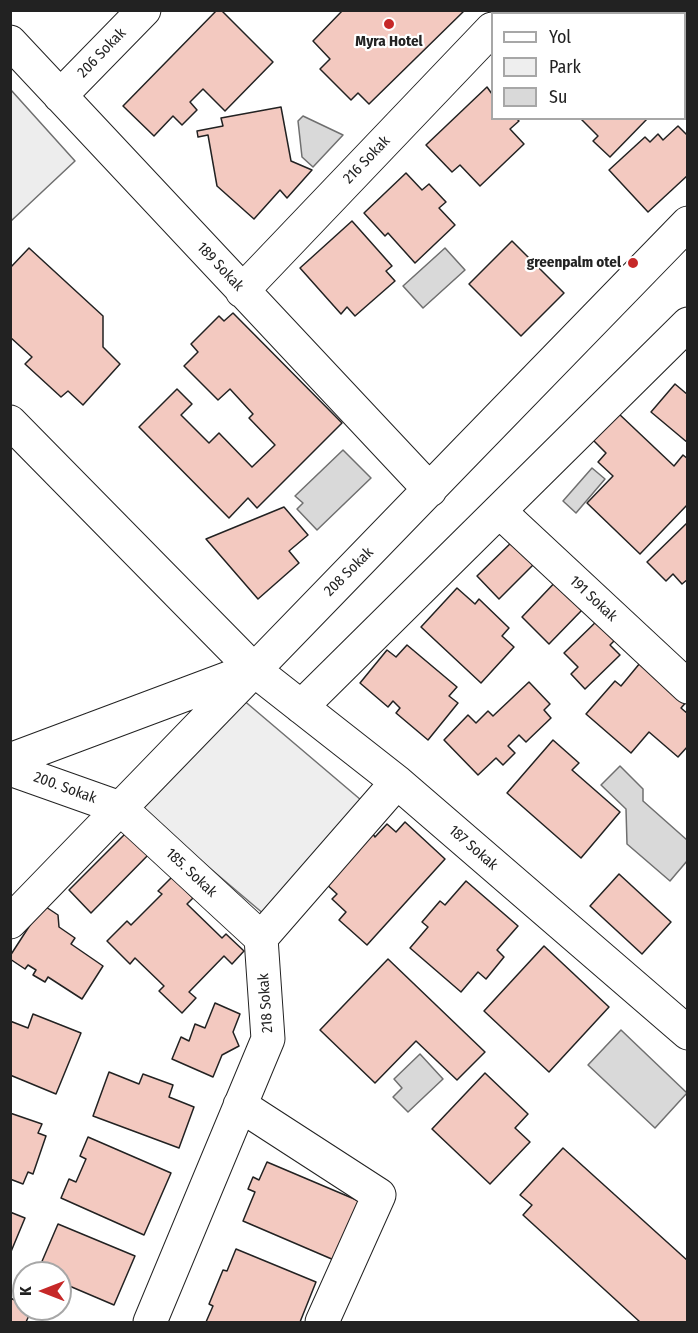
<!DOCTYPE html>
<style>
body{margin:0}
#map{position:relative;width:698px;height:1333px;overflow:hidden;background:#fff;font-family:"Fira Sans Condensed",sans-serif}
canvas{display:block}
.frame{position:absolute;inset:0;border:12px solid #222;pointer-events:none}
.legend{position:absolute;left:491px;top:12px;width:195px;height:108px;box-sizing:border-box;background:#fff;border:2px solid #a7a7a7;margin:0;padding:8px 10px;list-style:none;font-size:18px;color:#222}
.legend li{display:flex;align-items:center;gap:12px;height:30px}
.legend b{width:30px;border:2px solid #a7a7a7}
.north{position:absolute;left:12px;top:1261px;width:60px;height:60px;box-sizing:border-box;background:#fff;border:2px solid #a7a7a7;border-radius:50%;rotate:270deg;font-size:16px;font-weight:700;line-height:24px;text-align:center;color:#222}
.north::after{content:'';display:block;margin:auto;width:21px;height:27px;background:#c62828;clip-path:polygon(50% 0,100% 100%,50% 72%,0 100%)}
</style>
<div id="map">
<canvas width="698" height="1333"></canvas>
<div class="frame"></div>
<ul class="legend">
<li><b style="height:8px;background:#fff"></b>Yol</li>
<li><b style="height:16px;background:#eee"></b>Park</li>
<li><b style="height:16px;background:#d9d9d9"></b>Su</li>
</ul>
<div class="north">K</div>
</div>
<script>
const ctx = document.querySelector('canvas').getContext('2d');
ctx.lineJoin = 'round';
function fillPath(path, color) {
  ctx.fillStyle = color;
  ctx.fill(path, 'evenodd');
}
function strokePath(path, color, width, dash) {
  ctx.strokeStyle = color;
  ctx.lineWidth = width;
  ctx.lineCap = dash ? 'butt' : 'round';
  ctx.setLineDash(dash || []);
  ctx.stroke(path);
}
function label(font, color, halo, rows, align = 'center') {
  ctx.font = font + ' "Fira Sans Condensed",sans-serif';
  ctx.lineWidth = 4.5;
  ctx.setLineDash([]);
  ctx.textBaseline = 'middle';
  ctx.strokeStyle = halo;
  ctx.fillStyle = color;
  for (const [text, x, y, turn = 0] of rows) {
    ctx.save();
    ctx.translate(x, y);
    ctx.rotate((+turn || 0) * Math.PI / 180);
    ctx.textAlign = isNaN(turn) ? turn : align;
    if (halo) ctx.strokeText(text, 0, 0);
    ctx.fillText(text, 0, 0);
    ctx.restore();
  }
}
const green = new Path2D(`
 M235 693 361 800 265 915 139 808Z`);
fillPath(green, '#eee');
strokePath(green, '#6f6f6f', 1.5);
const parking = new Path2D(`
 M11 90 75 161 11 221Z`);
fillPath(parking, '#ededed');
strokePath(parking, '#6f6f6f', 1.5);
const water = new Path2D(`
 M303 116 343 135 313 167 302 157 298 121Z
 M445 248 465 270 423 308 403 286Z
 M343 450 371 478 317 530 297 509 303 503 295 496Z
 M592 468 605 479 576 513 563 501Z
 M620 766 643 789V801L687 840V861L670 881 627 844 626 809 601 785Z
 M621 1030 687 1093 655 1128 588 1065Z
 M420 1054 443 1079 408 1112 393 1097 402 1088 394 1079Z`);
fillPath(water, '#d9d9d9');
strokePath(water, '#6f6f6f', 1.5);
const building = new Path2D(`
 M217 10H221L273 62 225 111 203 89 190 102 197 110 182 125 173 116 154 136 123 106Z
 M343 10H465L369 104 358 93 351 100 320 69 330 59 313 41Z
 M487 87 492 94V118H516L519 121 510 129 524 144 480 186 460 165 452 172 426 145Z
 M281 107 291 161 312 170 287 198 280 190 254 219 217 186 208 135 198 137 197 131 223 126 221 118Z
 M580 118H648L610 157 593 141 598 136Z
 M678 126 688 136V175L648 212 609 170 645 137 650 142 658 134 663 140Z
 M406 173 422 190 429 184 446 202 439 208 455 225 415 263 388 233 385 236 364 213Z
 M352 221 392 266 386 271 395 281 355 316 347 307 341 314 300 268Z
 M512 241 564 293 521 336 469 284Z
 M29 248 103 316V347L120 364 83 405 68 391 61 397 25 364 32 357 10 337V268Z
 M233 313 342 423 257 508 248 498 229 518 139 427 177 389 192 404 181 415 209 443 219 433 252 467 275 445 249 418 253 414 230 389 218 400 184 366 198 352 191 344 219 316 224 321Z
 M675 384 688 395V443L651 412Z
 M618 413 674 466 683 455 688 459V504L640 554 587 503 613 476 598 462 606 453 593 440Z
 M284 507 308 535 289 551 299 563 258 599 206 539Z
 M688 522V579L682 584 673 574 666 581 647 562Z
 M515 539 537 561 499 599 477 576Z
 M561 576 582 610 549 644 522 617Z
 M457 588 475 604 479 599 509 628 502 636 514 647 481 683 421 627Z
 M601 617 619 636 610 645 620 655 585 689 571 674 578 667 564 653Z
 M407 645 457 687 449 696 458 703 428 740 396 713 400 708 393 701 388 707 360 683 387 650 396 657Z
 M645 657 688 700 681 708 688 714V746L678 757 649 732 631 753 586 714 615 681 621 686Z
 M529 682 550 704 544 710 551 718 526 742 519 735 508 746 515 753 503 765 496 758 478 775 444 740 468 715 476 723 488 711 493 716Z
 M553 740 579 763 572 770 620 812 581 858 507 793Z
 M405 822 445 859 367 945 339 920 346 912 332 899 337 894 325 883 371 831 375 837 387 824 396 832Z
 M132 827 154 849 91 913 69 890Z
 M619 874 671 922 642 954 590 906Z
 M172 877 193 898 187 904 222 938 226 934 244 951 232 964 224 956 189 992 196 998 182 1013 159 991 164 986 135 958 130 964 107 941 127 921 131 925 162 894 158 891Z
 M466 881 518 926 497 950 504 957 486 979 478 972 461 992 410 948 428 927 422 922 440 901 445 905Z
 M43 905 58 915 59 927 75 938 71 944 103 966 82 999 48 977 45 982 33 975 36 970 28 965 25 969 10 959V956Z
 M544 946 609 1007 549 1072 484 1011Z
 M388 959 485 1052 457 1080 416 1041 375 1083 320 1030Z
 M215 1003 240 1014 233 1032 239 1046 222 1055 213 1077 172 1059 181 1037 189 1041 195 1024 205 1028Z
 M33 1014 81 1033 56 1094 10 1075V1021L28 1028Z
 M109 1072 139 1084 143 1074 173 1085 169 1097 194 1107 179 1148 93 1116Z
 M485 1073 528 1114 515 1128 530 1142 490 1184 432 1129Z
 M10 1113 42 1124 38 1133 46 1136 33 1174 28 1172 23 1184 10 1179Z
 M88 1137 171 1173 144 1235 61 1198 69 1179 76 1182 86 1159 80 1156Z
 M563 1148 688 1261V1322H640L523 1215 532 1205 520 1195Z
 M267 1162 359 1201 334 1260 243 1221 255 1192 248 1189 253 1177 259 1180Z
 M10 1212 25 1218 10 1254Z
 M58 1224 135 1256 114 1305 60 1282V1273H37Z
 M236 1249 316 1282 300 1322H206L213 1306 209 1304 223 1270 227 1271Z
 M10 1298 24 1304V1309H32L26 1322H10Z`);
fillPath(building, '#f3c9c0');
strokePath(building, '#222', 1.5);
const minor = new Path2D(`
 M627 10 630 14
 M10 42 430 490
 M684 67 688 69
 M60 96 144 10
 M242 291 492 29
 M10 422 253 669 10 760
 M499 511 688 687
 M253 669 397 782 688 1033
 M301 707 688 324
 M10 769 120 808 261 938
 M10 922C235 688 462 456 688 223
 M240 1105 379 1195 322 1322
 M150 1322 268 1039 261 938 397 782`);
strokePath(minor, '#222', 35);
strokePath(minor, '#fff', 33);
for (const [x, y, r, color] of [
 [389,24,6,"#c62828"],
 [633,263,6,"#c62828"]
]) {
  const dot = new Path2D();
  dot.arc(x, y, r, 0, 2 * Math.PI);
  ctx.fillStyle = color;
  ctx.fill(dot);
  strokePath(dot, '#fff', 2);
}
label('bold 15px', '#222', '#fff', [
 ["Myra Hotel",389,42],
 ["greenpalm otel",621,263,"right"]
]);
label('15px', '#222', '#fff', [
 ["206 Sokak",102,53,-46],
 ["216 Sokak",367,160,-46],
 ["189 Sokak",220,267,47],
 ["208 Sokak",349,572,-45],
 ["191 Sokak",593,599,43],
 ["200. Sokak",65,788,20],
 ["187 Sokak",473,848,41],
 ["185. Sokak",191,873,43],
 ["218 Sokak",266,1003,-94]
]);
</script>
